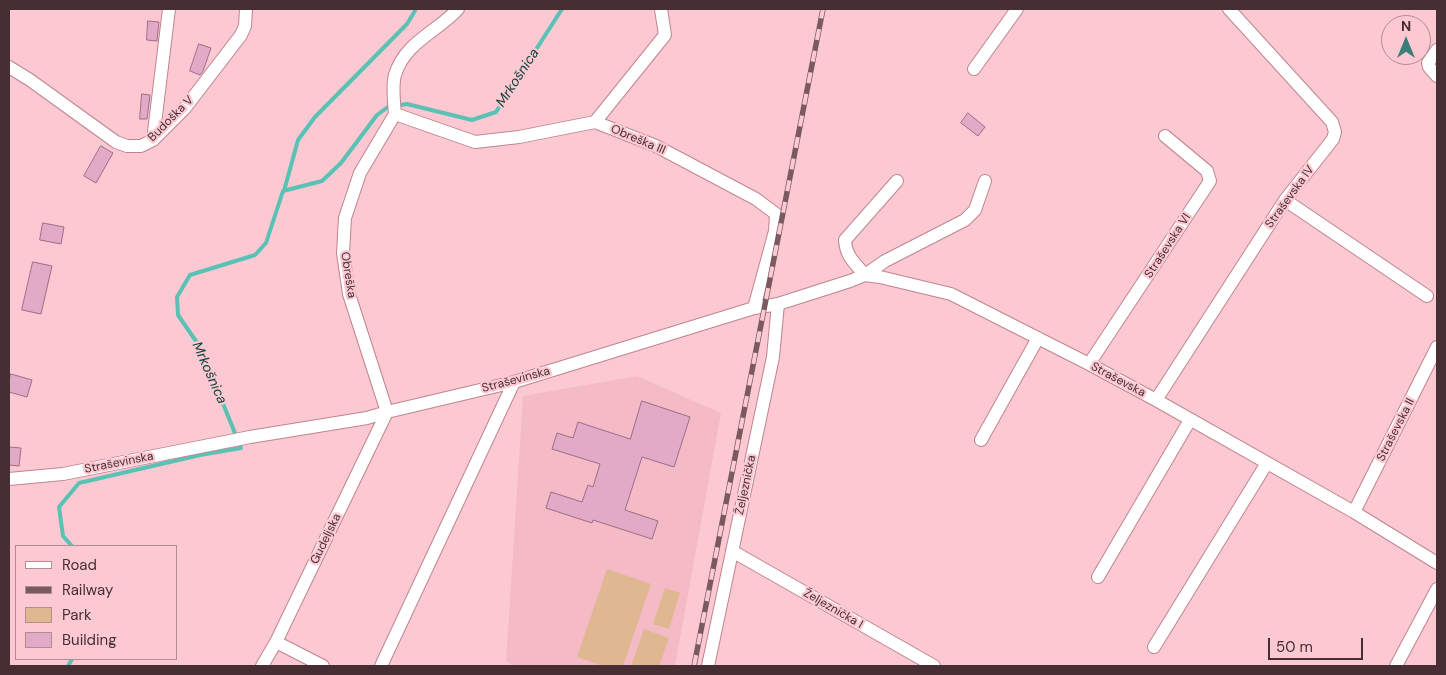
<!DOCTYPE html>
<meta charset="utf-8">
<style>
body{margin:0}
#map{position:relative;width:1446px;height:675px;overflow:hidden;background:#fcc9d2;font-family:"DM Sans",sans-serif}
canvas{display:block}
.frame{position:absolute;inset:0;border:10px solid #462e33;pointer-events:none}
.legend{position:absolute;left:15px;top:545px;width:162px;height:115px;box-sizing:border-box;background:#fcc9d2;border:1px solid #b38b92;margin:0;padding:6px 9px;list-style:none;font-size:15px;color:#462e33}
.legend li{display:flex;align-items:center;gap:10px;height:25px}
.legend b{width:25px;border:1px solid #b38b92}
.north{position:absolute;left:1381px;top:15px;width:50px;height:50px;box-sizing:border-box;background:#fcc9d2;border:1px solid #b38b92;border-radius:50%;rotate:0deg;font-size:14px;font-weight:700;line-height:20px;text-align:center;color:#462e33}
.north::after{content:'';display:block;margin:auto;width:18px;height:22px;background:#397f77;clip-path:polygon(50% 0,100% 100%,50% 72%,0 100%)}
.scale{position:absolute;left:1268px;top:638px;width:95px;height:22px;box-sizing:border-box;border:2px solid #462e33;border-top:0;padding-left:6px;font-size:15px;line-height:18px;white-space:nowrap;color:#462e33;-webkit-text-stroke:4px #fcc9d2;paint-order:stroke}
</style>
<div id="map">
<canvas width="1446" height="675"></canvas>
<div class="frame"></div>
<ul class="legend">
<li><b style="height:6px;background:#fff"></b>Road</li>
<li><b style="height:6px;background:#7a5a60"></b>Railway</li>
<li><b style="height:14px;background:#dfb791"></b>Park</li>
<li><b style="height:14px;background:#e1aac7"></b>Building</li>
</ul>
<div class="north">N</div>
<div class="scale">50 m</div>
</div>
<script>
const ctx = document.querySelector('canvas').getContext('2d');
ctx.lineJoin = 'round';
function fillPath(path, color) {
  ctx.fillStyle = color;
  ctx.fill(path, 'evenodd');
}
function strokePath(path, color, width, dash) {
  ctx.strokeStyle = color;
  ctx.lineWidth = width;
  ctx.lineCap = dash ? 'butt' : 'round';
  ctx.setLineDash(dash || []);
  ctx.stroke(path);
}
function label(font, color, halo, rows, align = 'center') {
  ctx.font = font + ' "DM Sans",sans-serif';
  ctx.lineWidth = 4.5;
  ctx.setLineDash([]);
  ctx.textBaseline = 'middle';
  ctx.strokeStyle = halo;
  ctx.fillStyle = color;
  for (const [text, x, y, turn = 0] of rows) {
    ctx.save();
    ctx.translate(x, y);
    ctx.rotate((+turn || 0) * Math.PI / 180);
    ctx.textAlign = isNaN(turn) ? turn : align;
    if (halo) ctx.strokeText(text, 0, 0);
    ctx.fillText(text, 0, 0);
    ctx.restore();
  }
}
fillPath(new Path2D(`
 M637 376 721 413 675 666H514L506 662 523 396Z`), '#f4bbc6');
fillPath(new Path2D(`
 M607 569 651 584 623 666H603L577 657Z
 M665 588 680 593 669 629 653 624Z
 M644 629 669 638 659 666H631Z`), '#dfb791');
strokePath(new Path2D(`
 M284 191 298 140 315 117 407 24 416 9
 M72 546 63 536 59 507 79 483 200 455 241 448 200 347 178 315 177 297 190 275 255 255 266 243 283 191 322 181 341 163 377 115 388 107 407 104 472 120 496 112 562 9
 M68 666 72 659`), '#5ac1b5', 4);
const building = new Path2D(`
 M148 21 159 22 157 41 147 40Z
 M199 44 211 48 203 71 200 75 190 71Z
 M142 94 150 95 147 119H140Z
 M968 113 985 127 978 136 961 123Z
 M101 146 113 153 96 183 84 176Z
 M43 223 64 227 61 244 40 240Z
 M33 262 52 266 41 314 22 310Z
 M11 374 32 380 27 397 9 392V381Z
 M642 401 690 417 674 467 642 457 625 510 658 521 652 539 593 520 592 523 546 508 551 492 582 502 588 485 593 487 600 464 552 449 557 433 573 438 578 422 630 439Z
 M9 447 21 448 19 466 9 465Z`);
fillPath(building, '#e1aac7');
strokePath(building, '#9f6c88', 1);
const minor = new Path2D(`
 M1437 50 1428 63 1429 67 1437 76
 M9 67 30 80 116 142 127 146H141L153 140 185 108 241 35 245 26 246 9
 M974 69 1017 9
 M395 114 475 142 519 137 595 122 656 146 756 199 776 214 775 231 754 308
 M395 114C394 103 392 85 395 75 405 42 437 32 458 9
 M595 122 665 35 661 9
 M153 140 169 9
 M897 181 845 240C846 257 855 263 865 275L885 261 965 220 975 210 985 181
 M1285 200 1427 296
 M1089 364 1210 181 1207 171 1165 136
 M1156 400 1285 200 1333 139 1335 132 1332 122 1229 9
 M981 440 1038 338
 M9 479 63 474 250 437 367 418 387 412 514 382 754 308 778 304 850 281 865 275 880 277 951 294 1089 364 1156 400 1354 512 1437 563
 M1354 512 1437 347
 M732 551 934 666
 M1098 577 1190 420
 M276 642 323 666
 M1154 647 1267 463
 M262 666 276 642 387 412 349 294 343 253 345 218 360 173 395 114
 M381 666 514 382
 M708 666 773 357 778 304
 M1396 666 1437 589`);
strokePath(minor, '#bf8490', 14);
strokePath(minor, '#fff', 12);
const rail = new Path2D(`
 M694 666 823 9`);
strokePath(rail, '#7a5a60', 5.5);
strokePath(rail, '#fcc9d2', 4, [11]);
label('12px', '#462e33', '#fcc9d2', [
 ["Budoška V",171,119,-45],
 ["Obreška III",638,140,23],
 ["Straševska IV",1290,197,-54],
 ["Straševska VI",1168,246,-57],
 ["Obreška",348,275,81],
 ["Straševinska",516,380,-15],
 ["Straševska",1118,380,28],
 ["Straševska II",1396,430,-63],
 ["Straševinska",119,463,-11],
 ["Željeznička",746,485,-78],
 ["Gudeljska",326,539,-64],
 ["Željeznička I",833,609,30]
]);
label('italic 14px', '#12413c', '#fcc9d2', [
 ["Mrkošnica",518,78,-57],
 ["Mrkošnica",209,373,66]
]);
</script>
